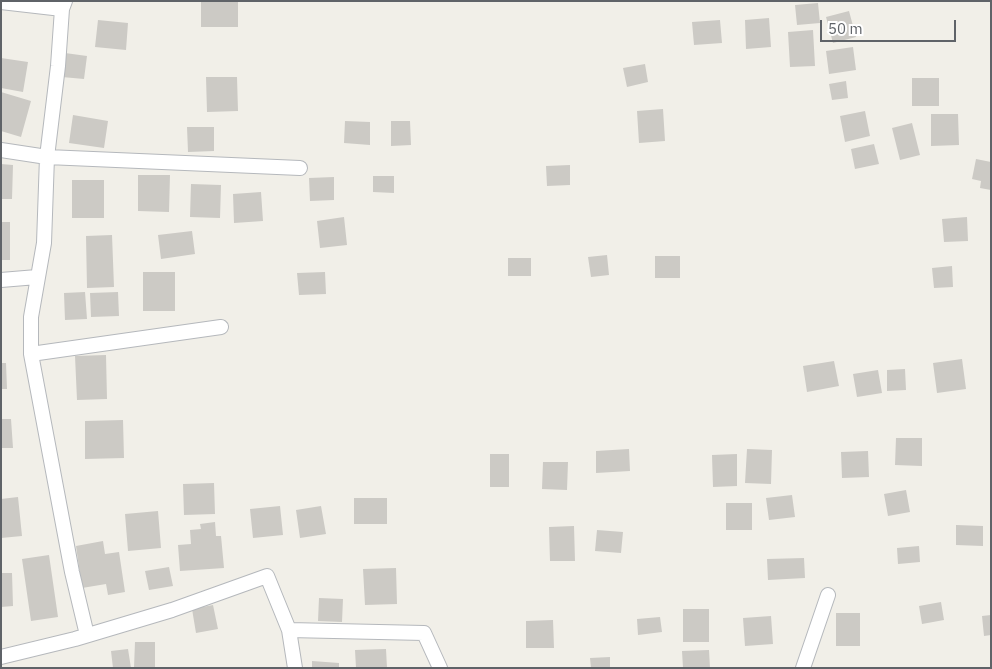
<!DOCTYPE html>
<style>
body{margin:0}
#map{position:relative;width:992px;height:669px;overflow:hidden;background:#f1efe8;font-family:"IBM Plex Sans",sans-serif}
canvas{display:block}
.frame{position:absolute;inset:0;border:2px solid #5f6368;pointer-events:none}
.scale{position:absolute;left:820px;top:20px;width:136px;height:22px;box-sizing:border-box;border:2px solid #5f6368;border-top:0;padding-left:6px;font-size:15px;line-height:18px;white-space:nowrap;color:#5f6368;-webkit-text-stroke:4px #fff;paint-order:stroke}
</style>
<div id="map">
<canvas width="992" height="669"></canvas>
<div class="frame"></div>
<div class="scale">50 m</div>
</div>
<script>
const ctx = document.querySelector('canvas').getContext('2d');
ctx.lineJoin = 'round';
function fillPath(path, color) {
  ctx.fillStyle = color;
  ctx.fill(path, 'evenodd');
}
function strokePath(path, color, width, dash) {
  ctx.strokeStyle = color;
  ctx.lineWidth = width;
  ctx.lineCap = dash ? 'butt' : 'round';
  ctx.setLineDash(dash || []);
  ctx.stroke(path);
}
fillPath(new Path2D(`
 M201 1H238V27H201Z
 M818 3 820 23 797 25 795 5Z
 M849 11 856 37 833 43 826 17Z
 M769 18 771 47 746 49 745 20Z
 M98 20 128 23 126 50 95 47Z
 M720 20 722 43 694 45 692 22Z
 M813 30 815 66 790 67 788 32Z
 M853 47 856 70 829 74 826 51Z
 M65 53 87 56 84 79 62 77Z
 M1 58 28 62 23 92 1 88Z
 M645 64 648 82 627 87 623 68Z
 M206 77H237L238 111 207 112Z
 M912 78H939V106H912Z
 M846 81 848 98 832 100 829 84Z
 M1 92 31 101 21 137 1 131Z
 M663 109 665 141 639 143 637 111Z
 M865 111 870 136 845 142 840 116Z
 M931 114H958L959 145 931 146Z
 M73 115 108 121 104 148 69 143Z
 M345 121 370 122V145L344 143Z
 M391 121H410L411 145 391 146Z
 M912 123 920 155 900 160 892 128Z
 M187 127H214V151L188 152Z
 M874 144 879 164 855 169 851 149Z
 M976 159 991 162V190L980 188 981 181 972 179Z
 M1 164 13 165 12 199H1Z
 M570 165V185L547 186 546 166Z
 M138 175H170L169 212 138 211Z
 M373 176H394V193L373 192Z
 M334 177V200L310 201 309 178Z
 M72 180H104V218H72Z
 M191 184 221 185 220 218 190 217Z
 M261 192 263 221 234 223 233 194Z
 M344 217 347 245 320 248 317 221Z
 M967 217 968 241 944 242 942 219Z
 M1 222H10V260H1Z
 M192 231 195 254 161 259 158 235Z
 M112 235 114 287 87 288 86 236Z
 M607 255 609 275 591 277 588 257Z
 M655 256H680V278H655Z
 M508 258H531V276H508Z
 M952 266 953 287 934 288 932 268Z
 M143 272H175V311H143Z
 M325 272 326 294 299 295 297 273Z
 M85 292 87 319 65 320 64 293Z
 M118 292 119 316 91 317 90 293Z
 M106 355 107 399 77 400 75 356Z
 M962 359 966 389 937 393 933 363Z
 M834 361 839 386 807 392 803 366Z
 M1 363H6L7 389H1Z
 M905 369 906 390 887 391V370Z
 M878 370 882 393 857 397 853 374Z
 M1 419H11L13 448H1Z
 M123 420 124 458 85 459V421Z
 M896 438H922V466L895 465Z
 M629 449 630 471 596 473V451Z
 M747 449 772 450 771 484 745 483Z
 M868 451 869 477 842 478 841 452Z
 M490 454H509V487H490Z
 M737 454V486L713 487 712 455Z
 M543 462H568L567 490 542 489Z
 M214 483 215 514 184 515 183 484Z
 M906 490 910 512 888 516 884 494Z
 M792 495 795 517 769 520 766 498Z
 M18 497 22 536 1 538V499Z
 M354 498H387V524H354Z
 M726 503H752V530H726Z
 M280 506 283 535 253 538 250 509Z
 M321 506 326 534 300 538 296 510Z
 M158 511 161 548 128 551 125 514Z
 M215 522 216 536H221L224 568 180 571 178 545 191 544 190 530 201 529 200 524Z
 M956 525 983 526V546L956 545Z
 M574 526 575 561H550L549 527Z
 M597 530 623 532 621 553 595 551Z
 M103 541 105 554 119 552 125 592 108 595 106 584 82 588 76 546Z
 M919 546 920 562 898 564 897 548Z
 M49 555 58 617 31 621 22 559Z
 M804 558 805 578 768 580 767 559Z
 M169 567 173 586 149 590 145 571Z
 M396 568 397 604 365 605 363 569Z
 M1 573H12L13 606 1 607Z
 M319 598 343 599 342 622 318 621Z
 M941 602 944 620 922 624 919 606Z
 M213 605 218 629 196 633 192 609Z
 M683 609H709V642H683Z
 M836 613H860V646H836Z
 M991 615V635L984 636 982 616Z
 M771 616 773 644 745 646 743 618Z
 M660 617 662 632 638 635 637 619Z
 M553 620 554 648H526V621Z
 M135 642H155V668H134Z
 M128 649 131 668H113L111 651Z
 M386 649 387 668H356L355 650Z
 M709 650 710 668H683L682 651Z
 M610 657V668H591L590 658Z
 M312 661 339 663V668H312Z`), '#cccac5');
const minor = new Path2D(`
 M65 1 62 9 58 66 47 157 44 243 31 317V354L72 572 87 635
 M1 2 62 9
 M1 150 47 157 300 168
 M1 280 37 277
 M31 354 221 327
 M289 630 295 668
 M1 657 75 639 172 610 267 576 289 630 424 633 440 668
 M803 668 828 595`);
strokePath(minor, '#b5b8bc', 16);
strokePath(minor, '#fff', 14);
</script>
